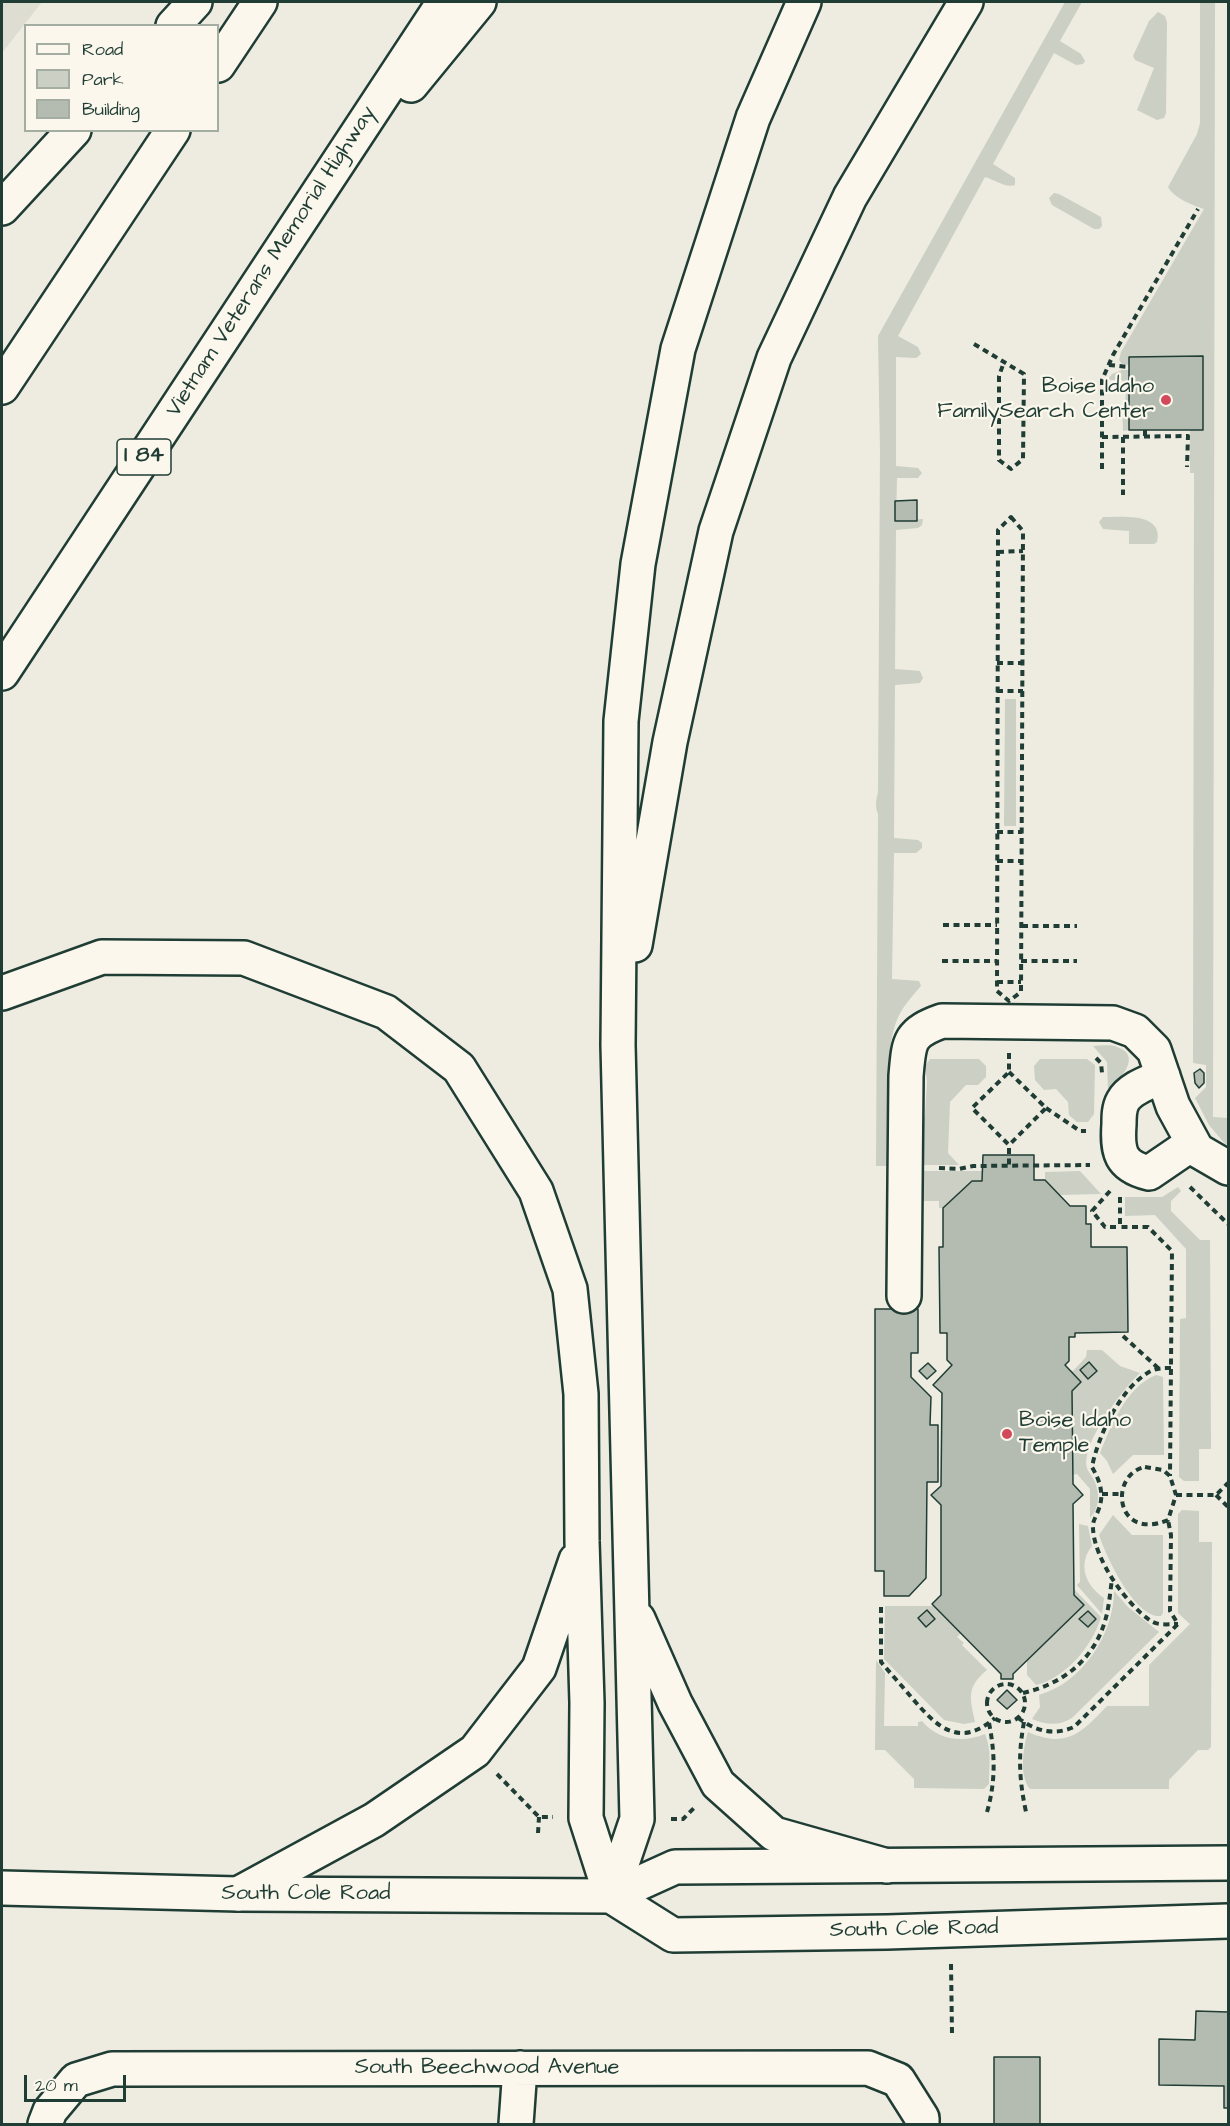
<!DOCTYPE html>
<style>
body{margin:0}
#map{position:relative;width:1230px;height:2126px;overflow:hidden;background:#eeece1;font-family:"Architects Daughter",sans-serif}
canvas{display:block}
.frame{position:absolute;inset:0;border:3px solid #1f3d34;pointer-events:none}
.legend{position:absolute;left:24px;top:24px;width:195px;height:108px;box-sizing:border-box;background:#fbf7ec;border:2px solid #a3ada2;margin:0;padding:8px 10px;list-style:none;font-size:18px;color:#1f3d34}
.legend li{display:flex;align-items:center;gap:12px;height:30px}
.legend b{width:30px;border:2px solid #a3ada2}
.scale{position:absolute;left:24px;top:2075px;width:102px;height:27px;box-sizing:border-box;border:3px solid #1f3d34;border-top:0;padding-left:8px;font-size:18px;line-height:21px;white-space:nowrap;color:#1f3d34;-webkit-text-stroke:4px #fbf7ec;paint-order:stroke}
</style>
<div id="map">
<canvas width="1230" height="2126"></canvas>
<div class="frame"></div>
<ul class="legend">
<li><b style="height:8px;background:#fbf7ec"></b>Road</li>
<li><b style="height:16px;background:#cbcfc4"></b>Park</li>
<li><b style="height:16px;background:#b4bbb0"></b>Building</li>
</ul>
<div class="scale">20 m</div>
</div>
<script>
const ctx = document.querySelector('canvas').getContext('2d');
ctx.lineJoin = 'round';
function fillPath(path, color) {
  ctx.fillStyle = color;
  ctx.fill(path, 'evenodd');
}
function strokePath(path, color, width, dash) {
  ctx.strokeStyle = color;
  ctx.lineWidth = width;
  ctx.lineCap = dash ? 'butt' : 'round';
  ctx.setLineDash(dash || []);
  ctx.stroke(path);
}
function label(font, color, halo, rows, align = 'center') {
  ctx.font = font + ' "Architects Daughter",sans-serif';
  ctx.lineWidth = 4.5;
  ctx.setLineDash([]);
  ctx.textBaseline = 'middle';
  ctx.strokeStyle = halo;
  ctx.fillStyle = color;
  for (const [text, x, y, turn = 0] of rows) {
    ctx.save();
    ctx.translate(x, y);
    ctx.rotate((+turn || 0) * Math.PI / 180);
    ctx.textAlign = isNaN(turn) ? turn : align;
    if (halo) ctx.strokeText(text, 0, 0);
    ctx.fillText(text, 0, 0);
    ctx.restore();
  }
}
fillPath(new Path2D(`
 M2 2H42L2 53Z`), '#ddddd2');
fillPath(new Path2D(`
 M1065 2H1082L1060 41 1081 54 1085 61 1083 64 1076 65 1054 53 993 164 1015 178V185C1005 188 995 180 985 177L898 336 918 347 921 354 916 358 896 357V466L918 468 922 473 918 478H897L896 521 923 519 922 525 918 528 896 530 895 669 920 671 923 678 920 683 895 685 894 838 918 840 922 843V848L916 853H894L892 979 919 981 921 986C903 1007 896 1014 891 1043L889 1166H876L878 814C875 807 876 800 878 792L880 451 878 336Z
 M1200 2H1215L1213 1117 1228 1118V1143L1226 1145 1209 1125 1195 1098 1206 1087V1065L1193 1063 1194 473H1190V430H1203V357H1130L1129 365 1122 364 1119 360 1121 352 1204 209C1192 205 1174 198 1168 187L1197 134 1200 123Z
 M1158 12 1165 16 1167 23 1166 113 1164 118 1157 120 1137 110 1154 68 1135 60 1133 56 1149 21Z
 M1054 193 1059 194 1101 217 1102 226 1099 229H1094L1052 205 1049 198Z
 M1122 370H1129V430L1123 431C1123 425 1122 417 1123 410 1125 399 1129 391 1122 380H1107L1112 374Z
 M1103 517C1122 517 1164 512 1157 542L1154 544H1129V531L1103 529 1099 522Z
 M1005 699H1016V826H1004Z
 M1093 1046C1100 1046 1110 1044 1117 1047 1144 1056 1118 1081 1108 1091L1107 1062Z
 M930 1059H979L986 1066V1077L978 1085H966L950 1102 948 1153 959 1165H922L923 1119 925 1115 927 1082 925 1066Z
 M1040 1059H1087L1095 1065 1094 1114 1088 1122H1077L1069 1115 1068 1102 1056 1089 1044 1090 1035 1080 1034 1066Z
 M922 1171H983L982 1181 943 1208H939V1201H922Z
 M1080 1171 1101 1194 1059 1195 1045 1180V1172Z
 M1178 1187 1181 1191 1171 1201V1211L1200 1240H1210L1211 1449H1199V1481H1184L1179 1477 1180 1319 1186 1318V1249L1155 1215 1125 1216V1197H1162Z
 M1087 1350H1102L1120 1366 1140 1373C1123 1389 1081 1443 1087 1468 1088 1472 1092 1476 1094 1480 1100 1493 1100 1507 1090 1518V1489L1077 1474 1073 1475 1072 1391 1081 1382 1070 1370 1073 1371 1086 1357Z
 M1156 1375 1163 1377 1164 1455H1133L1113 1474 1107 1461 1100 1453C1111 1426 1126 1387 1156 1375Z
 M1182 1510 1199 1511V1542H1212L1211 1747 1208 1750H1198L1169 1780V1789H1030C1019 1776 1023 1748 1028 1732 1067 1749 1081 1733 1107 1706H1149V1665L1190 1624 1178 1613V1514Z
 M1113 1515 1132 1535H1163V1613L1161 1616C1135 1619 1106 1556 1099 1535Z
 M1079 1524 1088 1526 1092 1546C1077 1565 1086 1586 1104 1598L1102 1614 1077 1585 1080 1582Z
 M1074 1589 1101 1617C1093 1645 1066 1678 1036 1685L1027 1675V1661L1083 1605 1074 1595ZM1088 1611 1096 1619 1088 1627 1079 1619Z
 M1114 1591 1128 1607 1159 1632 1072 1718C1059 1726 1046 1725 1032 1719L1040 1707 1039 1695C1082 1683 1114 1634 1114 1591Z
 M885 1606H934L961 1633 957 1637 964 1643 962 1645 987 1670C966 1687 970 1698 975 1722L964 1724 944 1720 884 1659Z
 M876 1660 885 1673 884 1726H918V1722L922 1721C939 1741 963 1743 985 1734 992 1751 989 1766 989 1784L984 1789 914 1788V1779L885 1750H875Z`), '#cbcfc4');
const building = new Path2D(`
 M1203 356V430H1129V357Z
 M917 500V521H895V501Z
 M1200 1069 1204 1073V1083L1199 1088 1195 1083 1194 1073Z
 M983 1155H1034V1180H1045L1070 1206H1086V1224H1091V1247H1127L1128 1332 1075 1333V1337H1069V1361L1065 1365 1081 1382 1072 1391 1073 1484 1083 1495 1073 1504 1074 1595 1084 1605 1013 1674V1679H1001V1674L932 1604 941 1595V1505L931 1495 941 1486 942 1393 933 1385 952 1365 947 1360V1333H940L939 1247H943V1208L972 1181H982Z
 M875 1309H918V1353H911V1377L931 1397 930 1425H938V1482H927L926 1578 909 1596H884V1571H875Z
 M1089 1362 1097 1371 1088 1379 1080 1370Z
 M928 1363 936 1371 927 1379 919 1371Z
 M927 1610 935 1619 926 1627 918 1618Z
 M1088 1611 1096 1619 1088 1627 1079 1619Z
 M1007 1690 1017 1700 1007 1709 997 1700Z
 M1196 2011 1228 2012V2108H1224V2086L1159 2085V2039L1195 2040Z
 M994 2057H1040V2124H994Z`);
fillPath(building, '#b4bbb0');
strokePath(building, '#1f3d34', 1.5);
const minor = new Path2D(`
 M1163 1076C1150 1082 1130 1088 1123 1101 1119 1108 1119 1116 1119 1124 1117 1152 1120 1166 1149 1173L1193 1143
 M904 1296 906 1076C909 1042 908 1033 942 1021L1113 1023 1135 1031 1154 1050 1173 1106 1197 1150 1228 1168
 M45 2124 50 2111 76 2080 112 2069 868 2068 898 2080 922 2118V2124
 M516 2124 520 2068`);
const major = new Path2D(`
 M2 1888 238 1894 611 1896 675 1867 1228 1863
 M611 1896 673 1935 887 1932 1228 1921`);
const highway = new Path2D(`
 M173 26 195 2
 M218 65 260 2
 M411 85 479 2
 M2 208 74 130
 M2 387 173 130
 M2 673 444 2
 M635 945 670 742 716 531 774 358 850 197 966 2
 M2 993 102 957 244 958 386 1012 459 1068 536 1191 570 1289 581 1394 582 1541 587 1703 586 1818 611 1896
 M638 1619 675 1703 718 1784 774 1834 887 1866
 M238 1894 374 1820 475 1751 539 1668 576 1560
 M611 1896 637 1819 618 1045 621 721 638 564 678 349 753 118 804 2`);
strokePath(minor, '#1f3d34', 38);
strokePath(major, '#1f3d34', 38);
strokePath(highway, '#1f3d34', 38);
strokePath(new Path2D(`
 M974 344 1024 374 1023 459 1011 469 999 460V376L1004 362
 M1109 365 1129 367
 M1145 430V437
 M1102 437 1188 436 1187 467
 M1123 437V495
 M1102 469V380L1113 355 1198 209
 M1011 517 1023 531 1021 992 1009 1001 997 991 998 530Z
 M998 552 1023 551
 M997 663H1023
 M997 691H1023
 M997 832H1022
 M997 861H1022
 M943 925H997
 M1022 926H1077
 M942 961H997
 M1021 961H1077
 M997 982H1021
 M1009 1053V1072L972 1108 1009 1145V1166
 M1096 1058 1101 1063 1102 1073
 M1009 1072 1046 1108 1009 1145
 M1046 1108 1080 1131H1086
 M939 1168 959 1169 973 1166 1090 1165
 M1190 1187 1228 1224
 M1110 1191 1092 1211 1105 1227H1120
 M1120 1197V1227H1148L1172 1251 1170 1476
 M1123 1336 1158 1368
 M1171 1368C1163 1368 1156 1368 1149 1372 1120 1389 1098 1436 1092 1467 1100 1481 1105 1495 1098 1511 1096 1517 1092 1522 1093 1528 1094 1559 1126 1604 1151 1621 1159 1626 1170 1624 1178 1624
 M1145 1467 1163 1470 1170 1476 1176 1495 1168 1520C1114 1542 1109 1474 1145 1467Z
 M1102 1494H1122
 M1176 1495H1216L1228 1483
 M1216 1495 1228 1507
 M881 1607V1662C891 1674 902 1686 912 1698 937 1727 959 1749 995 1718
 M987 1703a19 19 0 1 1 38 0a19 19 0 1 1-38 0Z
 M1023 1693C1062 1684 1093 1661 1105 1621 1109 1608 1110 1593 1112 1579
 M1018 1718C1036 1731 1053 1736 1074 1727L1178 1624 1170 1611 1171 1535 1168 1520
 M1024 1722C1018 1755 1019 1779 1026 1812
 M497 1774 539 1817H553
 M987 1812C996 1781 995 1753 989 1723
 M671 1819H683L695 1807
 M538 1833 539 1817
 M951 1964 952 2033`), '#1f3d34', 4, [6, 4.5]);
strokePath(minor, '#fbf7ec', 33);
strokePath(major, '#fbf7ec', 33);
strokePath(highway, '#fbf7ec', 33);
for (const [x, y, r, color] of [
 [1166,400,6,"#d1495b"],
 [1007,1434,6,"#d1495b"]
]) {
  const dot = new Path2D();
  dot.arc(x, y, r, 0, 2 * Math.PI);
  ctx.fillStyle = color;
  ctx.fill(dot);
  strokePath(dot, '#fbf7ec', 2);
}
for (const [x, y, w] of [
 [144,457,54]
]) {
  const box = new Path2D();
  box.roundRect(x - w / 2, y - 18, w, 36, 4.5);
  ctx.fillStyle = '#fbf7ec';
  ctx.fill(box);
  strokePath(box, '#1f3d34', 1.5);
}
label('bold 21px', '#1f3d34', null, [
 ["I 84",144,457]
]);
label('22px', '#1f3d34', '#fbf7ec', [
 ["Vietnam Veterans Memorial Highway",272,262,-57],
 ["South Cole Road",306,1894],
 ["South Cole Road",914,1930,-1],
 ["South Beechwood Avenue",487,2068]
]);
label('22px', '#1f3d34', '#fbf7ec', [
 ["Boise Idaho",1154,387],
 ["FamilySearch Center",1154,412],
 ["Boise Idaho",1019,1421,"left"],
 ["Temple",1019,1446,"left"]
], 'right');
</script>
